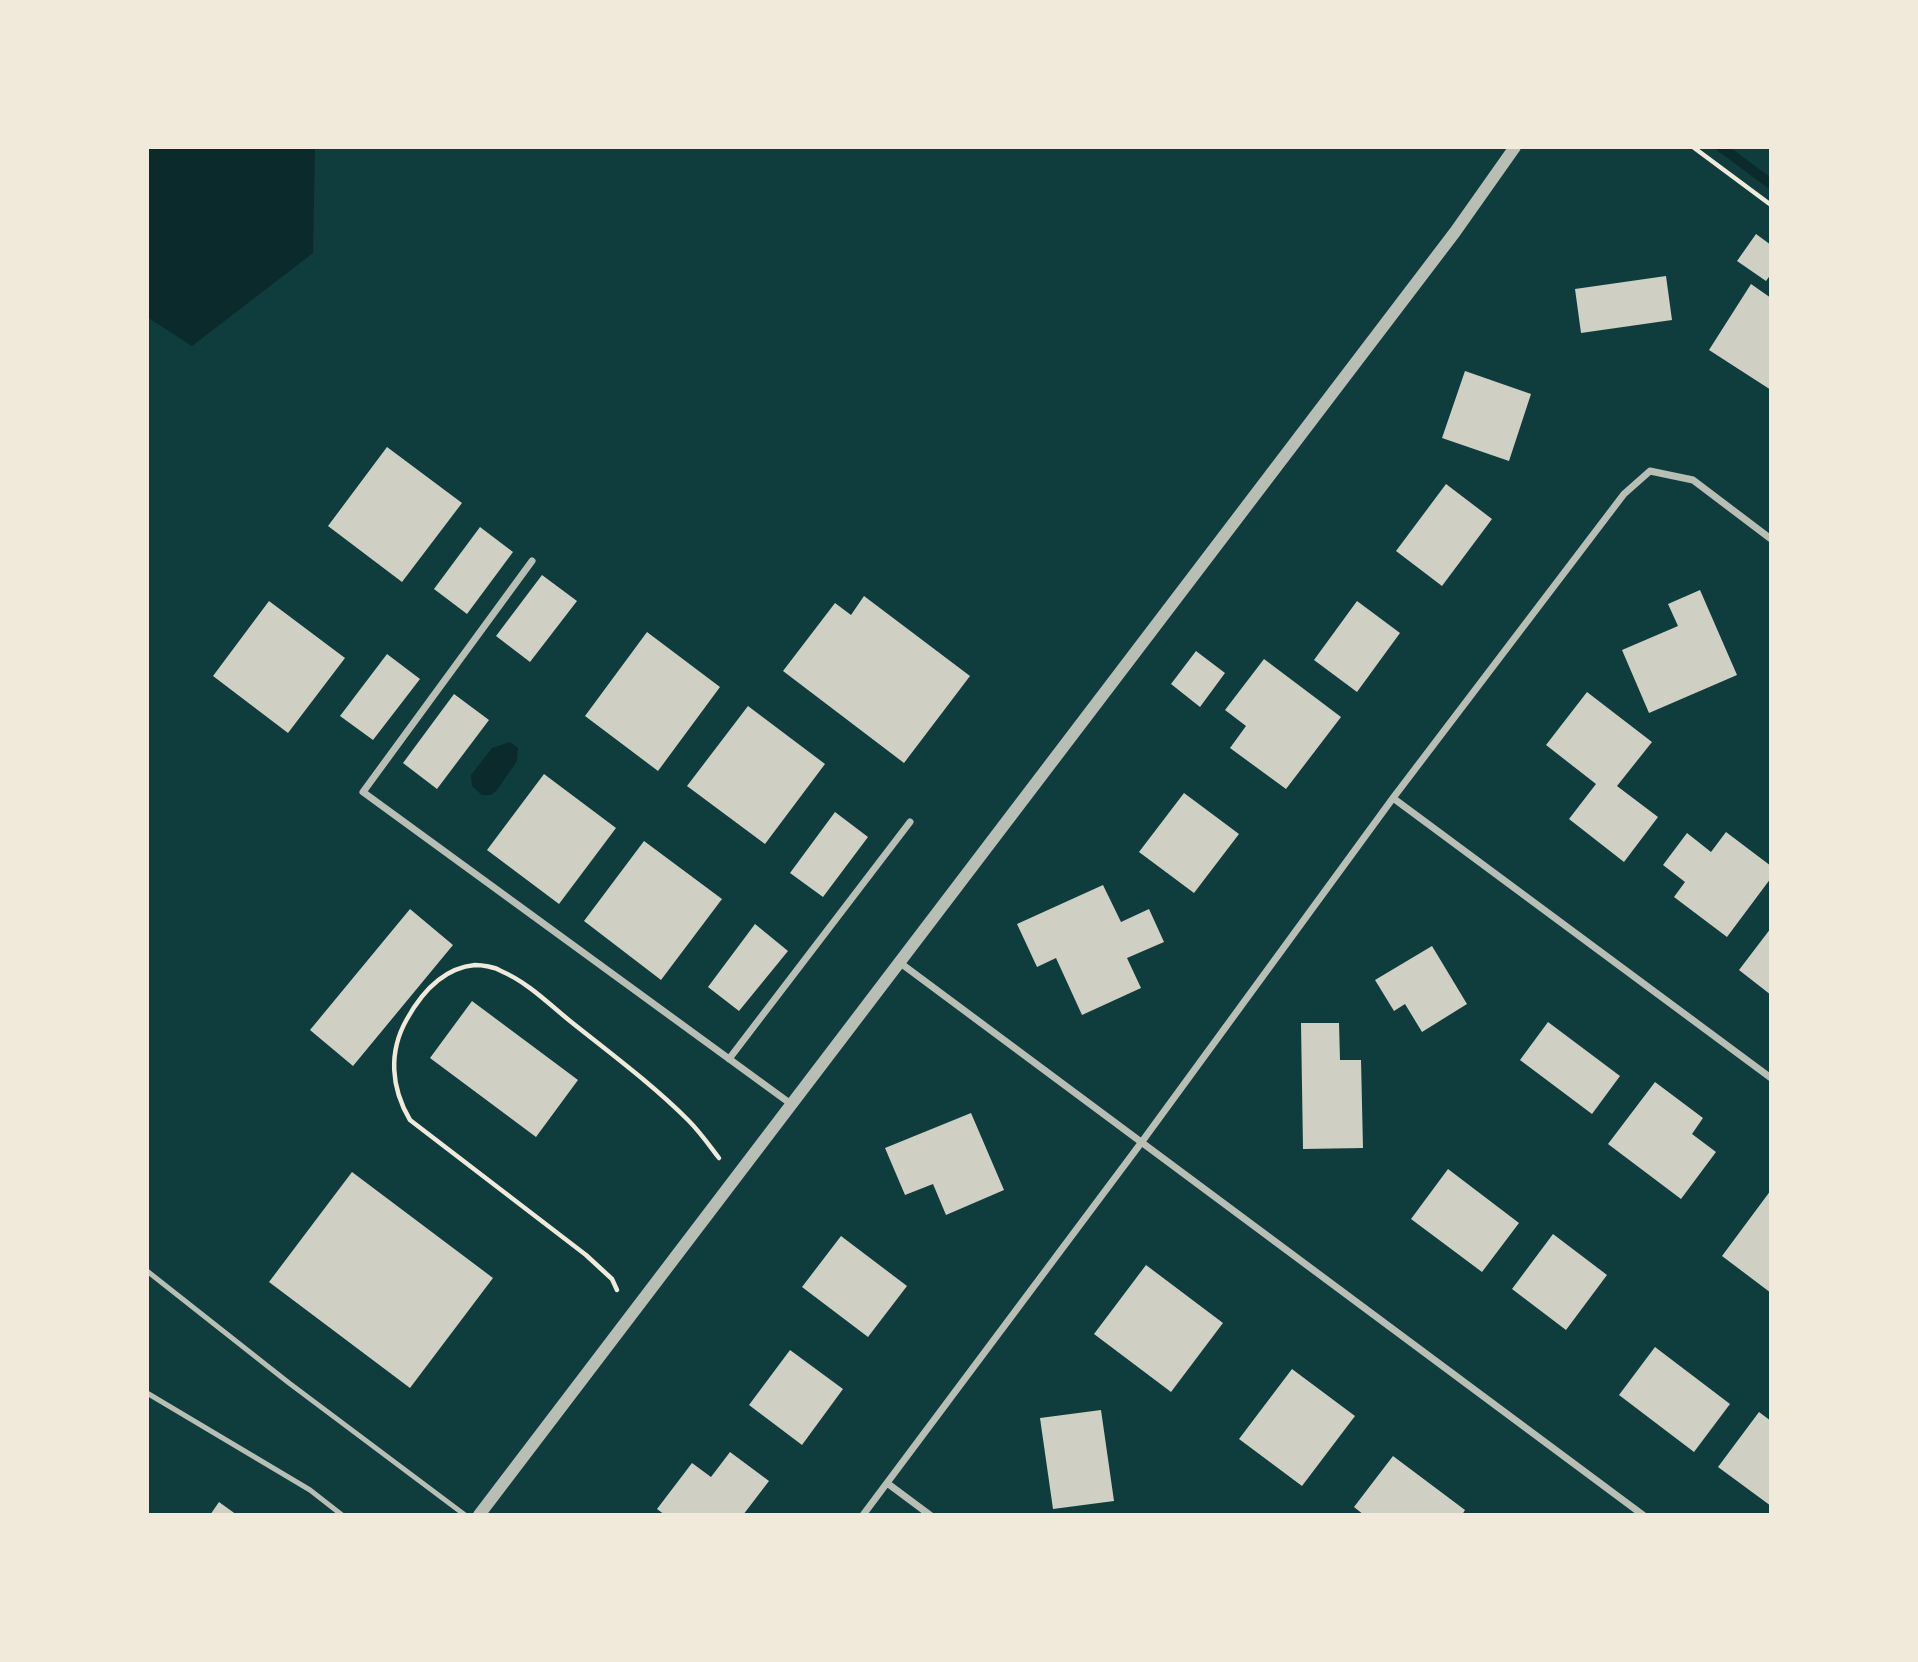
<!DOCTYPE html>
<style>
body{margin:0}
#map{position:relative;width:1918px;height:1662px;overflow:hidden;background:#0f3d3e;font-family:"Titillium Web",sans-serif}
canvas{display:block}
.frame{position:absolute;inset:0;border:149px solid #f1e9da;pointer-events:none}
</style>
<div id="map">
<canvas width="1918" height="1662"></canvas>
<div class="frame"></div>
</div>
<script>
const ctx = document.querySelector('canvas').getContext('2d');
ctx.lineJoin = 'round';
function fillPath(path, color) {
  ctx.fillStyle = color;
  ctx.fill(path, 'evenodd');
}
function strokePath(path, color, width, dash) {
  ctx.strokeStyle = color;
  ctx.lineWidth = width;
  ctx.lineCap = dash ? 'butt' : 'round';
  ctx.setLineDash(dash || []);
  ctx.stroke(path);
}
fillPath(new Path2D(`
 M147 147H315L313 253 192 346 147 317Z
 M510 742 518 748 517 761 497 790 491 795H482L472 786 471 775 492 748Z`), '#0a2a2b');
strokePath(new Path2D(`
 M1721 147 1771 184`), '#0a2a2b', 10);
fillPath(new Path2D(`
 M1756 234 1771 245V274L1766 281 1737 261Z
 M1666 276 1672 320 1581 333 1575 289Z
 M1751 284 1771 298V390L1709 350Z
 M1465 371 1531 394 1509 461 1442 438Z
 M387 447 462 503 402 582 328 526Z
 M1446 484 1492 519 1442 586 1396 551Z
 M480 527 513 552 467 614 434 589Z
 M542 575 577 601 530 662 496 636Z
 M1700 590 1737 675 1649 713 1622 650 1678 626 1668 604Z
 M864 596 970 676 904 763 783 671 835 603 851 615Z
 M269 601 345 658 288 733 213 676Z
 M1357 601 1400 633 1357 692 1314 660Z
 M647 632 720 687 658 771 585 716Z
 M1196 651 1225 673 1200 707 1171 684Z
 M387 654 420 679 373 740 340 716Z
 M1264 659 1341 717 1286 789 1230 748 1246 726 1225 710Z
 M1587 692 1652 742 1617 786 1658 817 1624 862 1569 819 1596 784 1546 745Z
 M454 694 489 720 437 789 403 763Z
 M748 706 825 764 765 844 687 786Z
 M544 774 616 828 559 904 487 850Z
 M1184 793 1239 834 1194 893 1139 852Z
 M835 812 868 837 823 897 790 873Z
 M1726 832 1771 866V878L1727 937 1674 897 1685 882 1663 865 1687 833 1711 852Z
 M644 841 722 899 661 980 584 921Z
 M1103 885 1121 922 1149 909 1164 942 1127 958 1141 988 1082 1015 1056 958 1037 967 1017 924Z
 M410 909 453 945 353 1066 310 1030Z
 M755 924 788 951 739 1011 708 987Z
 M1771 928V995L1739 970Z
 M1432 946 1467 1004 1422 1032 1405 1004 1394 1011 1375 980Z
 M472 1001 578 1080 536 1137 430 1058Z
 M1548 1022 1620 1076 1592 1114 1520 1060Z
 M1301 1023H1339L1340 1060H1361L1363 1148 1303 1149Z
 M1655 1082 1703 1118 1692 1134 1716 1152 1681 1199 1608 1144Z
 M971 1113 1004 1190 946 1215 933 1184 905 1195 885 1148Z
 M1448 1169 1519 1223 1482 1272 1411 1219Z
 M352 1172 493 1278 410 1388 269 1282Z
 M1771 1190V1293L1722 1256Z
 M1553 1234 1607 1275 1566 1330 1512 1289Z
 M841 1236 907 1286 868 1337 802 1287Z
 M1146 1265 1223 1323 1171 1392 1094 1334Z
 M1655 1347 1730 1404 1694 1452 1619 1395Z
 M790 1350 843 1389 802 1445 749 1405Z
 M1292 1369 1355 1416 1302 1486 1239 1439Z
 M1101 1410 1114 1501 1053 1509 1040 1418Z
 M1759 1412 1771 1421V1506L1718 1467Z
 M730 1452 769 1481 743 1515H665L657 1509 692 1463 711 1477Z
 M1393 1456 1465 1510 1462 1515H1364L1354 1507Z
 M219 1502 237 1515H210Z`), '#cfcfc3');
strokePath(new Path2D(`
 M1693 147 1771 205
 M617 1290 612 1279 586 1255 410 1120C391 1088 388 1052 407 1019 422 992 443 968 475 965 482 965 495 967 501 971 527 982 548 1003 570 1021 610 1053 652 1084 688 1120 700 1132 709 1145 719 1158`), '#f1e9da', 4.5);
strokePath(new Path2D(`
 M147 1271 289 1383 465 1515
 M147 1393 310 1490 342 1515`), '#b8beb3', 5);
strokePath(new Path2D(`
 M532 561 363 792 791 1104
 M1393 798 1771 1078
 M899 962 1643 1515
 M729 1059 910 822
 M887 1483 930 1515
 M863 1515 1141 1143 1393 798 1624 494 1650 471 1693 480 1771 539`), '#b8beb3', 7);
strokePath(new Path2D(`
 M479 1515 1455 232 1515 147`), '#b8beb3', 12);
</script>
